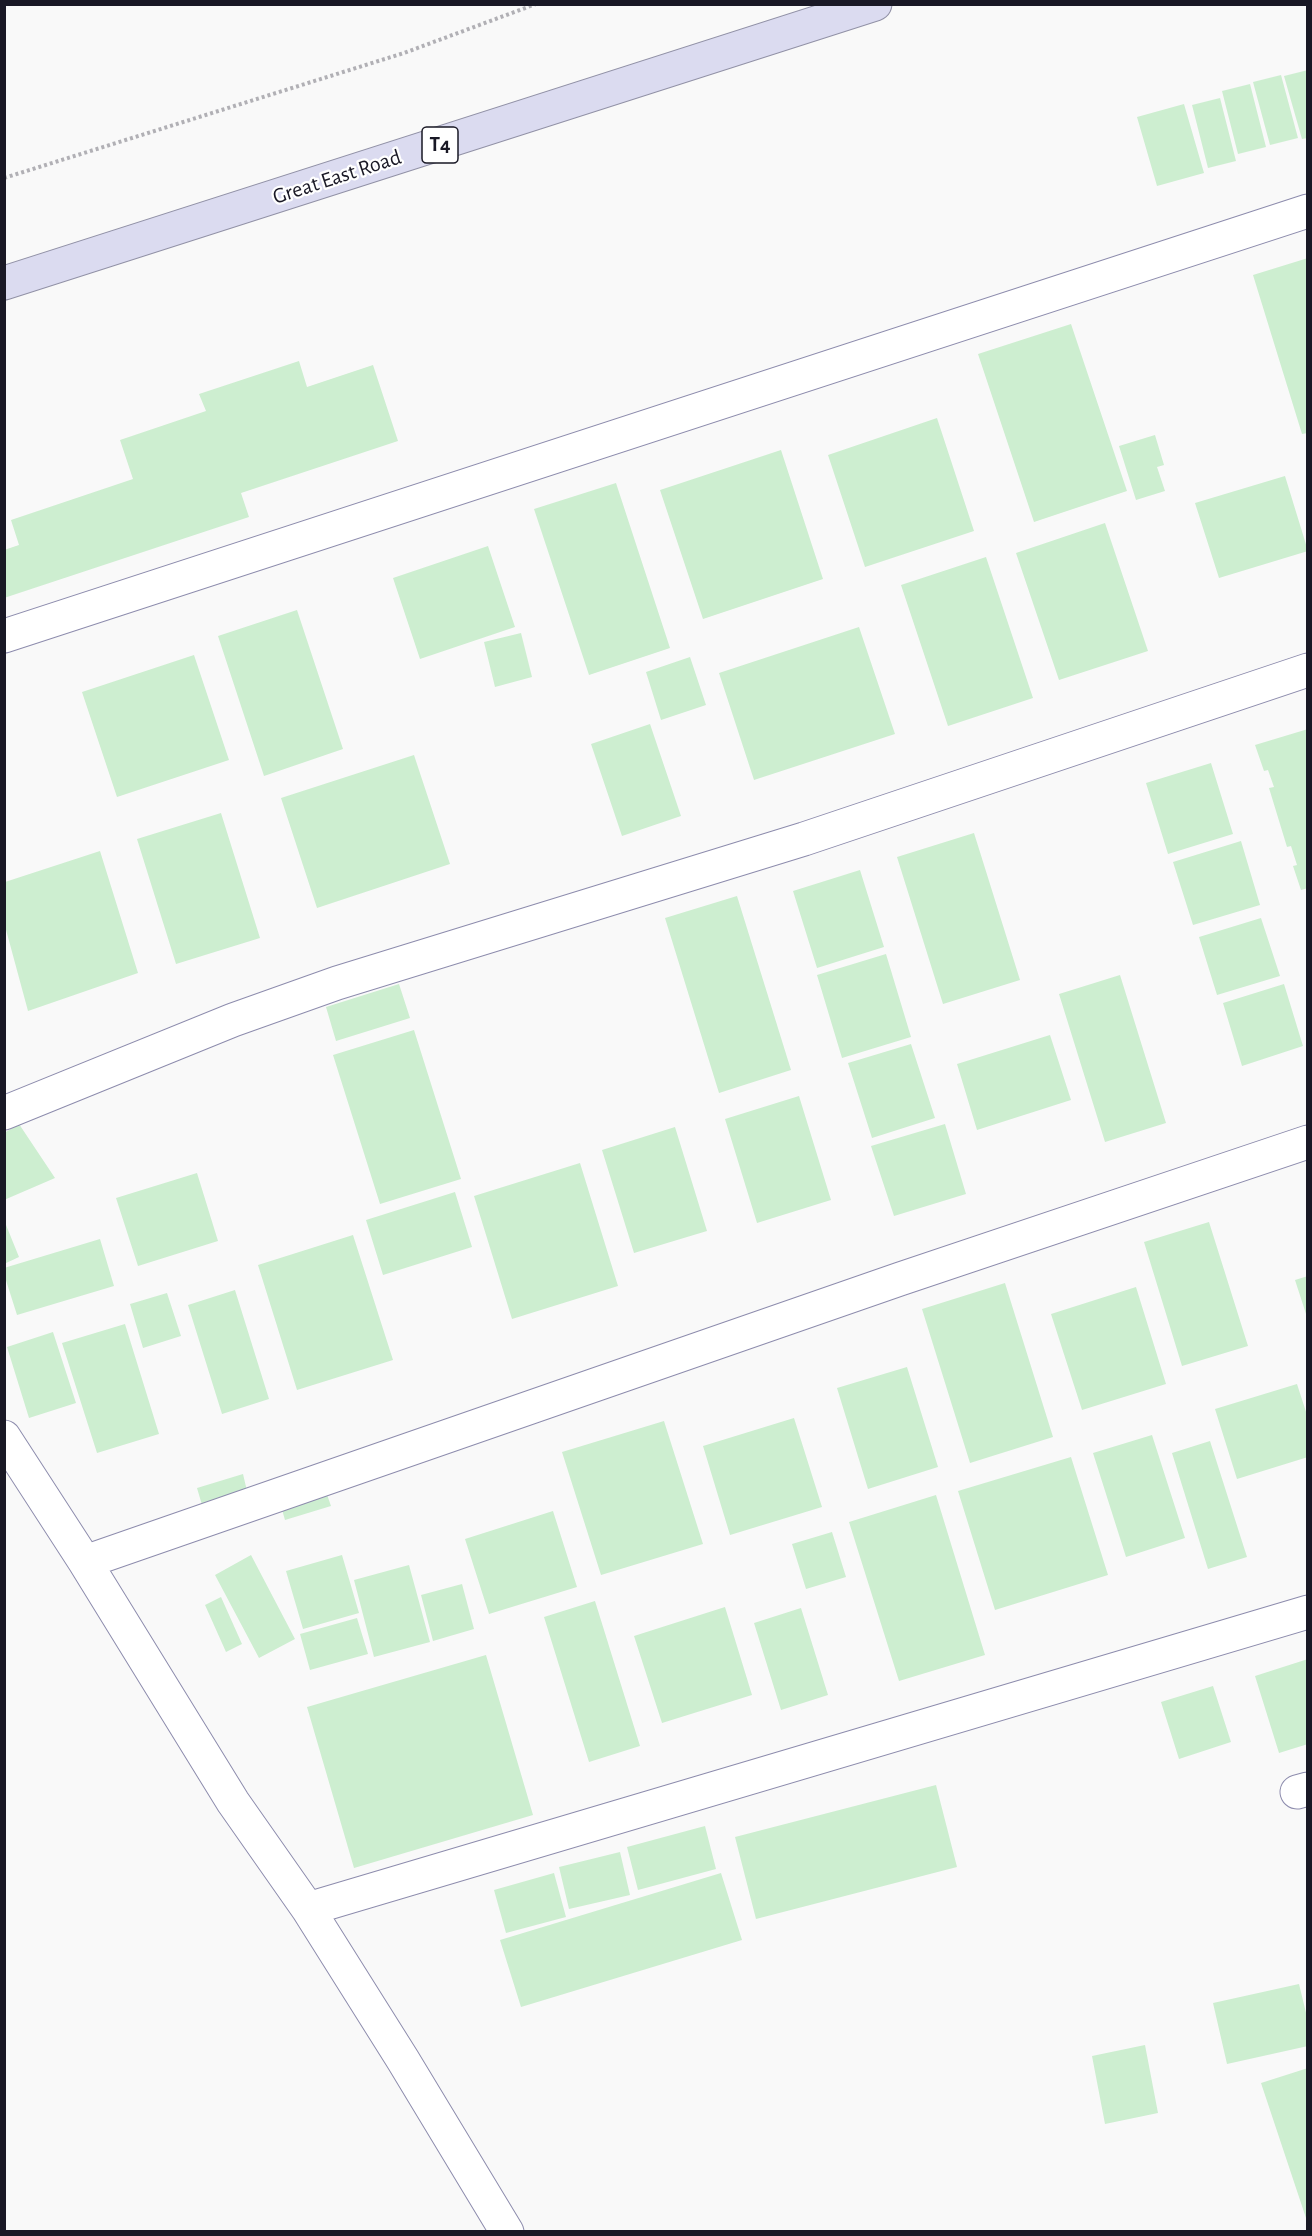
<!DOCTYPE html>
<style>
body{margin:0}
#map{position:relative;width:1312px;height:2236px;overflow:hidden;background:#f9f9f9;font-family:"Alegreya Sans",sans-serif}
canvas{display:block}
.frame{position:absolute;inset:0;border:6px solid #191825;pointer-events:none}
</style>
<div id="map">
<canvas width="1312" height="2236"></canvas>
<div class="frame"></div>
</div>
<script>
const ctx = document.querySelector('canvas').getContext('2d');
ctx.lineJoin = 'round';
function fillPath(path, color) {
  ctx.fillStyle = color;
  ctx.fill(path, 'evenodd');
}
function strokePath(path, color, width, dash) {
  ctx.strokeStyle = color;
  ctx.lineWidth = width;
  ctx.lineCap = dash ? 'butt' : 'round';
  ctx.setLineDash(dash || []);
  ctx.stroke(path);
}
function label(font, color, halo, rows, align = 'center') {
  ctx.font = font + ' "Alegreya Sans",sans-serif';
  ctx.lineWidth = 4.5;
  ctx.setLineDash([]);
  ctx.textBaseline = 'middle';
  ctx.strokeStyle = halo;
  ctx.fillStyle = color;
  for (const [text, x, y, turn = 0] of rows) {
    ctx.save();
    ctx.translate(x, y);
    ctx.rotate((+turn || 0) * Math.PI / 180);
    ctx.textAlign = isNaN(turn) ? turn : align;
    if (halo) ctx.strokeText(text, 0, 0);
    ctx.fillText(text, 0, 0);
    ctx.restore();
  }
}
fillPath(new Path2D(`
 M1308 70V138L1302 139 1284 76Z
 M1281 75 1298 138 1270 145 1253 82Z
 M1250 84 1266 147 1238 154 1222 91Z
 M1220 98 1236 161 1208 168 1192 105Z
 M1184 104 1204 173 1157 186 1137 117Z
 M1308 258V433L1302 434 1253 275Z
 M1071 324 1127 491 1034 522 978 354Z
 M299 361 307 387 373 365 398 441 241 493 249 517 4 598V550L19 545 11 520 133 479 120 440 206 411 199 394Z
 M937 418 974 531 865 567 828 455Z
 M1155 435 1164 465 1157 467 1165 491 1136 500 1119 446Z
 M781 450 823 579 703 619 660 490Z
 M1285 476 1308 551 1219 578 1195 503Z
 M616 483 670 648 589 675 534 509Z
 M1105 523 1148 651 1059 680 1016 553Z
 M488 546 515 627 420 659 393 578Z
 M986 557 1033 698 948 726 901 585Z
 M297 610 343 749 264 776 218 636Z
 M859 627 895 734 754 780 719 673Z
 M521 633 532 677 495 687 484 642Z
 M194 655 229 760 117 797 82 692Z
 M690 657 706 705 661 720 646 672Z
 M650 724 681 816 622 836 591 744Z
 M1308 729V888L1301 890 1293 866 1297 865 1291 846 1287 847 1269 788 1274 787 1268 770 1264 771 1255 745Z
 M414 755 450 864 317 908 281 798Z
 M1211 763 1233 834 1168 854 1146 783Z
 M221 813 260 938 176 964 137 839Z
 M974 833 1020 980 943 1004 897 857Z
 M1241 841 1260 905 1193 925 1173 862Z
 M100 851 138 973 28 1011 5 926V882Z
 M860 870 884 947 817 968 793 891Z
 M737 896 791 1070 719 1093 665 918Z
 M1261 918 1280 976 1217 995 1199 937Z
 M886 954 911 1037 842 1058 817 975Z
 M1120 975 1166 1123 1105 1142 1059 994Z
 M399 984 410 1018 336 1041 326 1007Z
 M1284 984 1303 1046 1242 1066 1223 1003Z
 M414 1030 461 1179 380 1204 333 1055Z
 M1050 1035 1071 1100 977 1130 957 1064Z
 M911 1044 935 1118 872 1138 848 1063Z
 M799 1096 831 1200 757 1223 725 1119Z
 M19 1124 55 1178 4 1200V1133Z
 M945 1124 966 1194 894 1216 871 1146Z
 M675 1127 707 1231 634 1253 602 1150Z
 M580 1163 618 1286 512 1319 474 1196Z
 M197 1173 218 1241 138 1266 116 1198Z
 M455 1192 472 1247 383 1275 366 1220Z
 M4 1220 19 1257 4 1264Z
 M1209 1222 1248 1346 1182 1366 1144 1242Z
 M353 1235 393 1360 297 1390 258 1265Z
 M100 1239 114 1286 17 1315 4 1274V1268Z
 M1308 1276V1317H1307L1295 1280Z
 M1005 1283 1053 1437 970 1463 922 1309Z
 M1136 1287 1166 1384 1082 1410 1051 1314Z
 M235 1290 269 1399 222 1414 188 1305Z
 M167 1293 181 1336 143 1348 130 1304Z
 M125 1324 159 1434 97 1453 62 1343Z
 M53 1332 76 1403 29 1418 7 1347Z
 M907 1367 938 1467 868 1489 837 1388Z
 M1297 1384 1308 1418V1457L1237 1479 1215 1409Z
 M794 1418 822 1507 730 1535 703 1446Z
 M664 1421 703 1544 601 1575 562 1452Z
 M1152 1435 1185 1538 1126 1557 1093 1453Z
 M1210 1441 1247 1557 1208 1569 1172 1453Z
 M1071 1457 1108 1575 995 1610 958 1491Z
 M243 1474 247 1491 202 1505 197 1488Z
 M324 1486 331 1506 285 1520 279 1499Z
 M936 1495 985 1655 899 1681 849 1522Z
 M553 1511 577 1587 489 1614 465 1539Z
 M832 1532 846 1577 806 1589 792 1544Z
 M251 1555 295 1639 259 1658 215 1575Z
 M342 1555 359 1613 303 1629 286 1571Z
 M409 1565 430 1642 374 1657 354 1580Z
 M462 1584 474 1629 433 1641 421 1595Z
 M221 1597 242 1644 226 1652 205 1605Z
 M595 1601 640 1746 589 1762 544 1617Z
 M725 1607 752 1695 662 1723 634 1636Z
 M801 1608 828 1695 781 1710 754 1623Z
 M357 1618 368 1654 310 1670 300 1634Z
 M486 1655 533 1815 354 1868 307 1707Z
 M1308 1659V1744L1279 1753 1255 1676Z
 M1213 1686 1231 1742 1179 1759 1161 1702Z
 M936 1785 957 1867 756 1919 735 1837Z
 M705 1826 716 1869 638 1890 627 1847Z
 M620 1852 630 1895 569 1909 559 1867Z
 M554 1873 566 1917 506 1933 494 1890Z
 M721 1873 742 1940 521 2007 500 1940Z
 M1299 1984 1308 2021V2046L1227 2064 1213 2003Z
 M1145 2045 1158 2113 1105 2124 1092 2056Z
 M1308 2068V2221H1307L1261 2083Z`), '#cdeed0');
const minor = new Path2D(`
 M4 636 1308 211
 M4 1113 233 1020 337 983 804 839 1308 670
 M4 1437 85 1562 233 1802 308 1909 403 2060 507 2232
 M85 1562 900 1279 1308 1142
 M1297 1792 1308 1789
 M308 1909 1308 1612`);
const trunk = new Path2D(`
 M4 283 875 4`);
strokePath(minor, '#8d8cad', 35);
strokePath(trunk, '#9191a6', 35);
strokePath(new Path2D(`
 M4 178 404 53 536 4`), '#b1b0b5', 4, [3, 3]);
strokePath(minor, '#fff', 33);
strokePath(trunk, '#dbdbf0', 33);
for (const [x, y, w] of [
 [440,145,36]
]) {
  const box = new Path2D();
  box.roundRect(x - w / 2, y - 18, w, 36, 4.5);
  ctx.fillStyle = '#fff';
  ctx.fill(box);
  strokePath(box, '#191825', 1.5);
}
label('bold 21px', '#191825', null, [
 ["T4",440,145]
]);
label('22px', '#191825', '#fff', [
 ["Great East Road",337,177,-18]
]);
</script>
